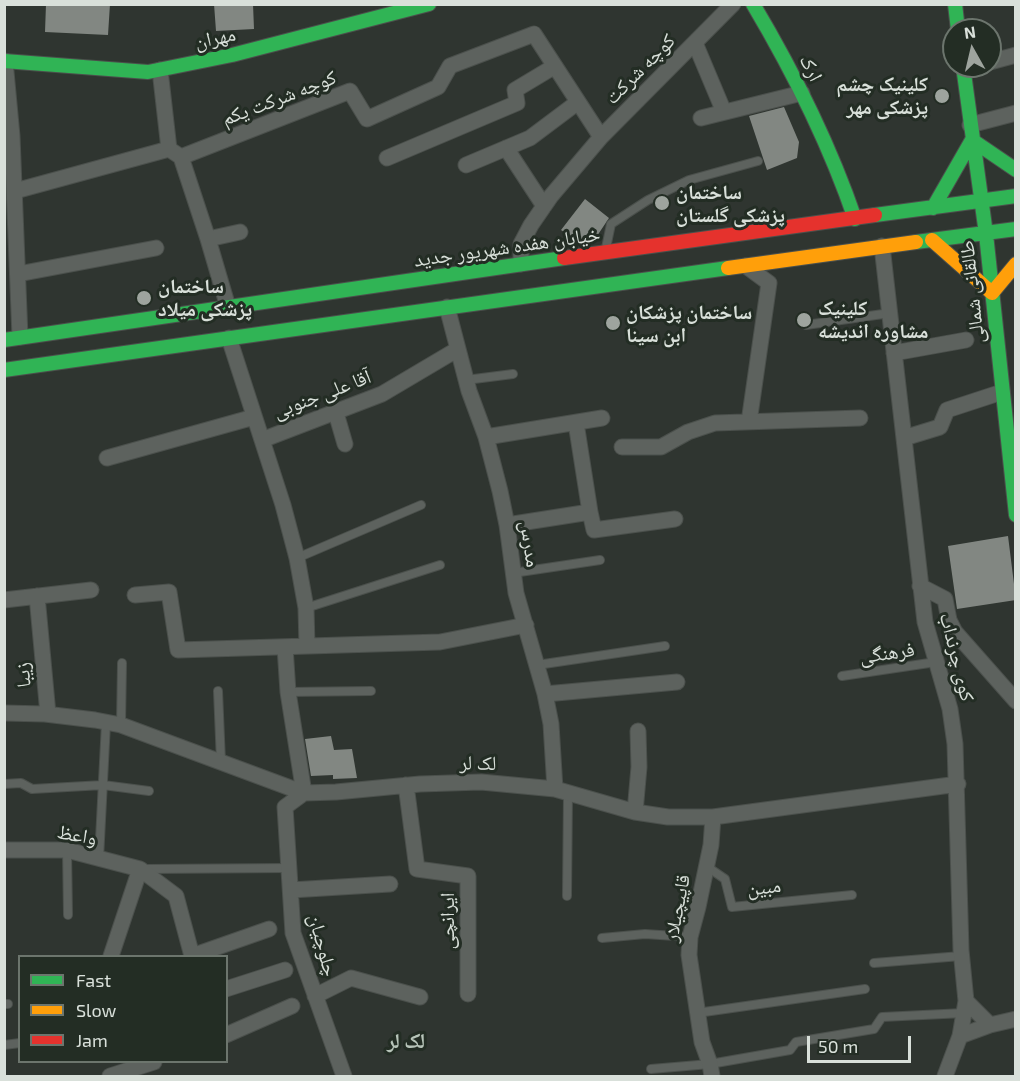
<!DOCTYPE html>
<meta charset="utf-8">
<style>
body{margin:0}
#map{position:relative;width:1020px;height:1081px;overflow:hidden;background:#2f3530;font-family:"Exo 2",sans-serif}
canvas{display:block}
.frame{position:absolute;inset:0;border:6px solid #d9e0da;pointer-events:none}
.legend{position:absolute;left:18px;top:955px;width:210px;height:108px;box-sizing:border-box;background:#232d24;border:2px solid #6c756d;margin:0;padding:8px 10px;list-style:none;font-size:18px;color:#d9e0da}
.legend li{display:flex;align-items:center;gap:12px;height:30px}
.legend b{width:30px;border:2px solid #6c756d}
.north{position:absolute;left:942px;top:18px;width:60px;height:60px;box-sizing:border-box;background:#232d24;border:2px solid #6c756d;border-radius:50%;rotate:352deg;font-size:16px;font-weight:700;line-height:24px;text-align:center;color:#d9e0da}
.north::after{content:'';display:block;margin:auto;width:21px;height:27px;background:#9ea49e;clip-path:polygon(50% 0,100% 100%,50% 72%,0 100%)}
.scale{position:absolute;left:807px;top:1036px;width:104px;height:27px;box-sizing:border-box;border:3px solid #d9e0da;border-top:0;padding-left:8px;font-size:18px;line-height:21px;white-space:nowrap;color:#d9e0da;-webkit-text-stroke:4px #232d24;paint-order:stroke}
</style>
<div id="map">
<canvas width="1020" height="1081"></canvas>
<div class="frame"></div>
<ul class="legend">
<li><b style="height:8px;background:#30b455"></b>Fast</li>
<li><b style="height:8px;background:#ff9f0a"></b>Slow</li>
<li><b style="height:8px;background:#e5322d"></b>Jam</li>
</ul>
<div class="north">N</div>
<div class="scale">50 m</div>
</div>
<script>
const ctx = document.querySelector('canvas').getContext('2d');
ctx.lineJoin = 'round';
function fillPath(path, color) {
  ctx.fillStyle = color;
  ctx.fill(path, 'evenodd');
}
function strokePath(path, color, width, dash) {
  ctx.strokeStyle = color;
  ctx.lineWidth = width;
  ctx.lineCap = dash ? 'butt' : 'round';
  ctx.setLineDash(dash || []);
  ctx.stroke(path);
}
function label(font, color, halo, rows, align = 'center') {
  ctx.font = font + ' "Exo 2","Noto Naskh Arabic",sans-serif';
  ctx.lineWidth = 6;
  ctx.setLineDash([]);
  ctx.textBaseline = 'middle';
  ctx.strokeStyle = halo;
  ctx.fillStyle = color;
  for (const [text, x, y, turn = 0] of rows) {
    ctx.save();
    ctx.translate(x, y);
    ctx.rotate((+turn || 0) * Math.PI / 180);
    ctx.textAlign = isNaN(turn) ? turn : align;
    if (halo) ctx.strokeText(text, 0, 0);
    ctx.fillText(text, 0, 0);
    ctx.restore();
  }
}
fillPath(new Path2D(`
 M46 4H110L108 35 45 32Z
 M214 4H253L254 29 216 31Z
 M784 107 799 142 797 158 767 170 749 116Z
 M585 199 609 218 595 239 578 242 561 230Z
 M1008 536 1016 600 957 609 948 546Z
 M331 736 334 750 352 749 357 778 333 779V775L311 776 305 739Z`), '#828782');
const lane = new Path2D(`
 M606 248 611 224 648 200 689 180 758 161
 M806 325 890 313
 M466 380 513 374
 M297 558 421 505
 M513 573 600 560
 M306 608 440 565
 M537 665 665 646
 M842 676 936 662
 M218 691 221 762
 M288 692 371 691
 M121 725 122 663
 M4 784 21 783 32 789 103 785 149 791
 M67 850 68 915
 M99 859 106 723
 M706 866 725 879 732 907 852 895
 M145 869 289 868
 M567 896 568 793
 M602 938 645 934 690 937
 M874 963 961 956
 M4 1004H8
 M697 1013 865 989
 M4 1045 20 1043
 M651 1069 710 1064 790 1050 796 1042 874 1029 882 1017 964 1013`);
const street = new Path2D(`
 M695 43 724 112
 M5 61 12 136 20 337
 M990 62 1016 55
 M160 70 169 149
 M701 118 802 93
 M970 125 1016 113
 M506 148 544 206
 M181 157 350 91 367 119 438 87 450 66 534 34 601 137
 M387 158 517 103 515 90 555 66
 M466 165 530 138 578 102
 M15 191 169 149 181 157 208 239 240 232
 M208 239 228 307
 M882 246 925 622 950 709 955 744 961 950 966 1001 960 1036 945 1076
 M521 264V244L531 225 551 196 601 137 733 4
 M746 266 769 283 749 422
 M18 274 156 248
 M447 307 469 391 486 437 500 491 507 525 516 593 545 694 551 724 555 789
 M229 338 262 440 382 394 458 349
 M894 353 966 340
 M336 413 345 444
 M576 423 590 512
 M486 437 602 418
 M904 438 940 427 947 410 1002 392
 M262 440 283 505 297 558 306 608 307 646
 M622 447H661L688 432 715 423 860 418
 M107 458 254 417
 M507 525 590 512 594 530 675 519
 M920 586 945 599 949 620 955 632 1016 701
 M135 595 169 592 178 650 440 642 526 625
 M37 596 48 714
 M4 600 91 590
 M285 647 288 692 304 793 285 807 293 933 344 1076
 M545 694 677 682
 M4 713 45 714 95 720 121 725 304 793 336 792 420 784 481 782 555 789 635 812 668 817H713L958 784
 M406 785 417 869 468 876V994
 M635 812 639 767 638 731
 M4 850H67L140 869 111 956
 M140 869 176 896 192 956
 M291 890 390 884
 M192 956 269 929
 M226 989 285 970
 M315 996 351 978 420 997
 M966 1001 990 1025
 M226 1035 292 1006
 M960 1036 990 1025 1016 1019
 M110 1076 154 1062
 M712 1076 710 1064 702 1042 689 955 690 937 698 907 711 845 713 817`);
const fast = new Path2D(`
 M753 4C794 73 829 143 855 219
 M955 4 958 30
 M4 61 148 72 232 55 429 4
 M963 66 986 234 1016 515
 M933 208 972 140 1016 170
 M875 215 1016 196
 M916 242 1016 229
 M4 340 564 258
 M4 370 728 268`);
const slow = new Path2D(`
 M932 240 992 293 1016 264
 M728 268 916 242`);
const jam = new Path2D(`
 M564 258 875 215`);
strokePath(lane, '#4b504c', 10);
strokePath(street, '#4b504c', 17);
strokePath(fast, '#4b504c', 16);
strokePath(slow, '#4b504c', 16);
strokePath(jam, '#4b504c', 16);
strokePath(lane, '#5d625e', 8);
strokePath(street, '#5d625e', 15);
strokePath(fast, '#30b455', 14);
strokePath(slow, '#ff9f0a', 14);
strokePath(jam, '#e5322d', 14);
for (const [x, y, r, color] of [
 [942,96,8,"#9ea49e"],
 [662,203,8,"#9ea49e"],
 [144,298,8,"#9ea49e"],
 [804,320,8,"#9ea49e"],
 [613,323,8,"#9ea49e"]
]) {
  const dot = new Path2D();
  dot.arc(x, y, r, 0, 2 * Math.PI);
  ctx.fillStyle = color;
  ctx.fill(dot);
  strokePath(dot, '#232d24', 2);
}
label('20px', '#d9e0da', '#232d24', [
 ["مهران",215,38,-12],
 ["ارک",811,68,63],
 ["کوچه شرکت",640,69,-45],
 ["کوچه شرکت یکم",279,98,-21],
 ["خیابان هفده شهریور جدید",507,247,-8],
 ["طالقانی شمالی",972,292,-96],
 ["آقا علی جنوبی",322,394,-21],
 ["مدرس",530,544,82],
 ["فرهنگی",887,653,-8],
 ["کوی چرنداب",957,657,76],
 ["زیبا",23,675,-95],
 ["لک لر",478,763,1],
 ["واعظ",77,835,10],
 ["مبین",764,887,-6],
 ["قاپیچیلار",677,908,-79],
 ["ایرانچی",447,921,-90],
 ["چلوچیان",323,945,75]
]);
label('bold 20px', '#d9e0da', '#232d24', [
 ["کلینیک چشم",928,84,"right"],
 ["پزشکی مهر",928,107,"right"],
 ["ساختمان",676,192],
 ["پزشکی گلستان",676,215],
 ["ساختمان",158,286],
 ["پزشکی میلاد",158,309],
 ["کلینیک",818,308],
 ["مشاوره اندیشه",818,331],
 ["ساختمان پزشکان",626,312],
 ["ابن سینا",626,335]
], 'left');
label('bold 21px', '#b7c4b9', '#232d24', [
 ["لک لر",406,1041]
]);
</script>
